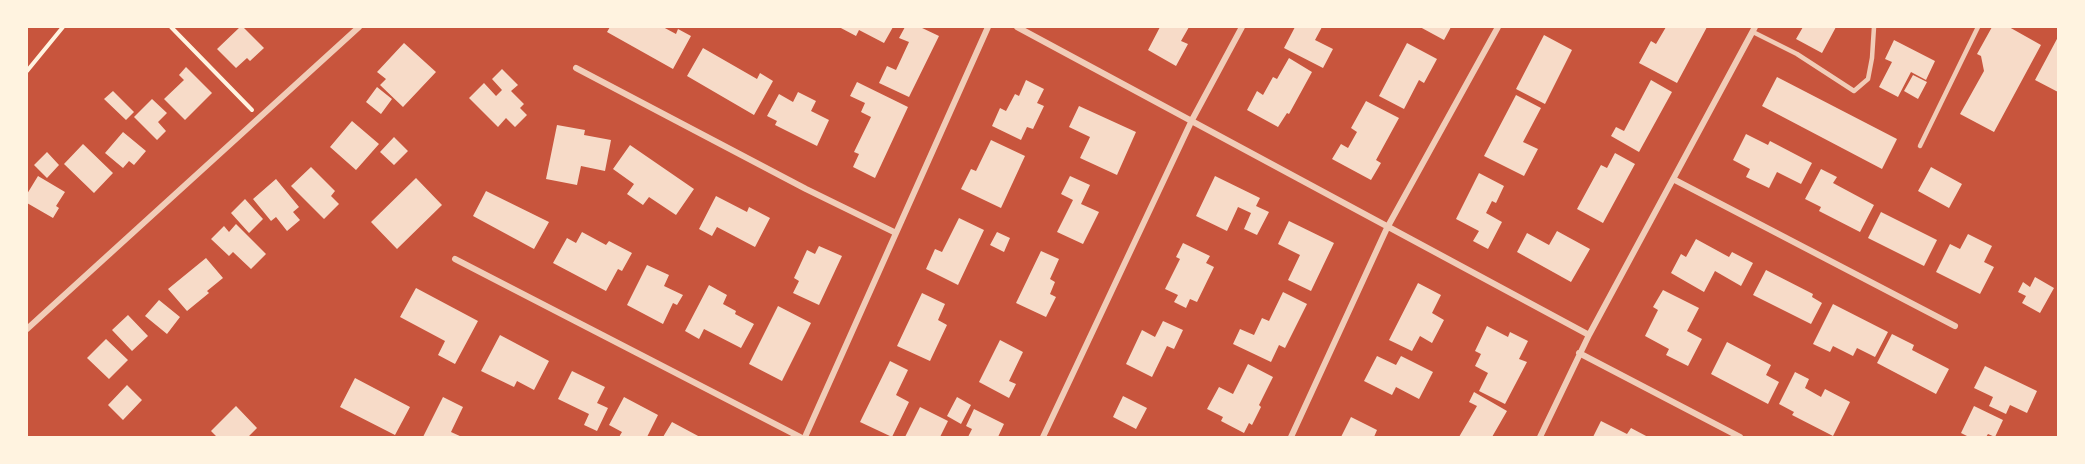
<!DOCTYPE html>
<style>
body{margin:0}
#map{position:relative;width:2085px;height:464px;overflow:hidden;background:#c8553d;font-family:Literata,serif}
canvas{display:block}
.frame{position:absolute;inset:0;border:28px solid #fff3e0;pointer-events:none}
</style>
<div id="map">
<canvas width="2085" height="464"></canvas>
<div class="frame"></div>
</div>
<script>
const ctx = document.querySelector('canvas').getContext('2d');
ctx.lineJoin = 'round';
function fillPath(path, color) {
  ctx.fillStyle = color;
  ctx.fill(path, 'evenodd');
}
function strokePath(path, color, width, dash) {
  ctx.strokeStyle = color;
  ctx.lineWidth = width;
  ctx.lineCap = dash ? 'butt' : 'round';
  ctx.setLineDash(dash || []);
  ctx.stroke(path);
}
fillPath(new Path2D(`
 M240 27H243L264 48 250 61 247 58 236 68 217 49Z
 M610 27H663L676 34 678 29 691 36 673 69 607 32Z
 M839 27H893L884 43 859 30 856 36Z
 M905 27H920L939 36 909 97 879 83 887 66 896 70 909 42 899 38Z
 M1160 27H1189L1181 41 1188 44 1176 66 1148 50Z
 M1295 27H1322L1315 40 1333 49 1323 68 1284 48Z
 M1420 27H1451L1444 40Z
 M1666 27H1707L1677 83 1639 63 1651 41 1656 44Z
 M1803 27H1836L1822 53 1796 39Z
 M1992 27H2009L2041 45 1994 132 1960 114 1984 71 1981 56 1977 54Z
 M1544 35 1572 50 1545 104 1516 89Z
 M2058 37V92L2035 80Z
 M1894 40 1935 61 1926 80 1911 72 1898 97 1879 87 1892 62 1885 59Z
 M404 43 436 72 403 107 380 85 386 79 377 72Z
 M1407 43 1437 59 1424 83 1419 80 1404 109 1379 96Z
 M703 48 757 79 760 73 773 81 754 115 687 76Z
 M1289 58 1312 72 1289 114 1287 113 1278 127 1247 110 1257 91 1263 95 1273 77 1277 79Z
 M186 67 212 93 185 120 164 99 184 80 179 75Z
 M502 69 518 85 511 91 524 104 520 108 527 115 515 127 506 118 498 127 469 98 484 83 496 96 502 90 492 79Z
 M1913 75 1927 82 1918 99 1904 91Z
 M1777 77 1897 139 1882 169 1762 106Z
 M1026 80 1044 89 1037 103 1044 106 1033 129 1027 127 1021 140 992 126 1000 108 1006 111 1015 94 1019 96Z
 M1651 80 1672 92 1639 152 1611 136 1616 127 1624 131Z
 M857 82 908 107 875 178 853 167 859 154 854 152 871 117 861 112 865 103 850 96Z
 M377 87 392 99 381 114 366 102Z
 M113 91 134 112 126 120 104 99Z
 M798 92 816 101 811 111 829 120 817 146 775 125 777 121 767 116 779 94 793 102Z
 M1516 95 1541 108 1523 142 1538 149 1524 176 1484 156Z
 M152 99 167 113 158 122 166 131 157 140 134 117Z
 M1366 101 1399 118 1376 160 1381 163 1371 180 1332 159 1341 144 1348 148 1357 132 1351 128Z
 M1079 106 1136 132 1117 175 1080 158 1090 137 1069 127Z
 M352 121 379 144 356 170 330 147Z
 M557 125 585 130 584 135 611 140 605 171 581 166 577 185 546 179Z
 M123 132 146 151 134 165 129 161 123 168 105 153Z
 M1746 134 1768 145 1770 141 1812 163 1801 184 1777 172 1769 188 1746 177 1750 169 1733 160Z
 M394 137 408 151 394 165 380 152Z
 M991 140 1025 156 1001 208 961 189 971 169 976 171Z
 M83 144 113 173 94 193 64 164Z
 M630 145 694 189 676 215 649 197 643 205 627 194 634 184 613 169Z
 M47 152 59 165 47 178 34 165Z
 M1615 153 1635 164 1603 223 1577 209 1601 165 1607 168Z
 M311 167 335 191 331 196 339 204 324 219 291 186Z
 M1931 167 1962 184 1949 208 1918 191Z
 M1821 169 1837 177 1833 183 1874 205 1860 232 1819 211 1821 207 1805 199Z
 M1479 173 1504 186 1496 203 1492 201 1486 213 1502 222 1488 249 1473 241 1479 231 1456 219Z
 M38 176 65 192 56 206 59 208 53 218 27 203V194Z
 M1070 176 1090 185 1081 204 1099 212 1083 244 1057 232 1073 200 1061 194Z
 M1215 176 1260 198 1256 206 1269 212 1257 235 1244 229 1251 213 1238 207 1227 231 1196 216Z
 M416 178 442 205 397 249 371 222Z
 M276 179 299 207 293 212 300 220 287 231 276 217 271 221 253 199Z
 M486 191 549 222 534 249 473 216Z
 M716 196 747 212 749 207 770 218 755 247 717 227 712 236 699 229Z
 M245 199 263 219 249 233 231 213Z
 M1881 212 1937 240 1924 266 1868 238Z
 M959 218 984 230 958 285 926 269 935 249 942 252Z
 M1289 221 1334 243 1311 291 1288 280 1300 255 1278 244Z
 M236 224 266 254 251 269 233 252 229 256 211 239 224 226 229 232Z
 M1557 231 1590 249 1571 282 1517 252 1527 233 1549 245Z
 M582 232 606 245 609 241 632 253 622 271 618 269 606 291 553 263 567 238 576 243Z
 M997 232 1010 238 1004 252 990 245Z
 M1968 234 1992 246 1984 262 1994 267 1980 294 1936 272 1950 244 1960 249Z
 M1696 239 1729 257 1732 252 1753 263 1741 286 1715 271 1704 292 1671 273 1681 254 1686 257Z
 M1183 243 1210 256 1206 263 1214 267 1197 302 1190 299 1186 308 1174 302 1178 295 1165 289 1180 259 1176 257Z
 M819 246 842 256 819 305 793 293 799 281 794 278 807 250 815 254Z
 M1041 251 1059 259 1050 279 1055 282 1050 294 1056 297 1046 317 1016 303Z
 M206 258 223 278 207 291 209 293 187 311 168 289Z
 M647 265 669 275 664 286 683 295 677 305 673 303 663 324 627 305Z
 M1766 270 1813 294 1812 297 1822 303 1811 324 1753 295Z
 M2035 277 2054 288 2040 313 2022 303 2026 296 2018 292 2023 282 2030 287Z
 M1418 283 1441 295 1432 313 1444 320 1432 343 1420 336 1412 351 1389 340Z
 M709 285 727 295 723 304 736 311 735 314 754 324 741 348 704 329 699 339 685 331Z
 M416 288 478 321 455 364 438 355 445 341 400 317Z
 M1663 290 1699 308 1687 331 1702 339 1688 366 1666 355 1669 349 1645 336 1658 310 1653 307Z
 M1283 292 1307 304 1285 348 1279 345 1271 362 1233 344 1240 329 1254 335 1262 318 1269 321Z
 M922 293 945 304 938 320 947 325 930 361 897 346Z
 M159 300 180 317 167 334 145 316Z
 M1833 304 1888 332 1875 357 1857 348 1853 356 1833 346 1830 352 1813 344Z
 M778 306 811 323 782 381 749 364Z
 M128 315 148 336 132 351 112 330Z
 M1163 321 1183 330 1174 349 1167 346 1152 377 1126 364 1142 330 1155 337Z
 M1487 326 1508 337 1510 332 1528 341 1519 359 1527 362 1505 404 1479 391 1488 373 1475 366 1481 354 1475 351Z
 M1892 334 1914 345 1912 350 1949 369 1936 394 1877 363Z
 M500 335 549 361 534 390 517 381 514 387 481 371Z
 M106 339 128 360 109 379 87 358Z
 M1000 340 1023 352 1009 381 1016 384 1009 398 979 382Z
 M1727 342 1771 365 1766 375 1779 382 1768 404 1711 374Z
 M1377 356 1396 365 1401 356 1433 372 1419 399 1396 387 1392 395 1364 381Z
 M890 361 908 370 896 395 909 402 892 437 860 422Z
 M1248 364 1273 377 1259 405 1261 407 1252 425 1249 423 1244 433 1221 421 1223 417 1207 409 1219 387 1233 394Z
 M1985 366 2037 391 2027 413 2010 405 2006 414 1989 406 1993 397 1974 388Z
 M572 371 605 387 597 403 608 408 597 431 584 425 589 414 558 399Z
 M1795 372 1809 379 1805 388 1821 397 1825 389 1850 402 1833 436 1792 415 1794 412 1779 404Z
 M355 378 410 407 395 435 340 407Z
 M127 385 142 400 123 420 108 405Z
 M1474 392 1507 411 1492 437H1459L1477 406 1469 402Z
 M1123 396 1147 408 1136 429 1113 417Z
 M443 397 463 407 451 432 462 437H423Z
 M624 397 658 415 647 437H619L622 432 609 425Z
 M957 397 971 405 961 424 947 416Z
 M236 406 257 428 248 437H217L211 431Z
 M1974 406 2003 420 1995 437 1988 434 1986 437H1969L1961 433Z
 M920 407 948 421 940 437H905Z
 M974 409 1004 424 998 437H968L972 429 966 426Z
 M1351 417 1377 430 1374 437H1341Z
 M1601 421 1627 434 1631 428 1648 437H1593Z
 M672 422 700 437H663Z`), '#f7dbc8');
strokePath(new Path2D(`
 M171 27 252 110
 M27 71 63 27`), '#fff3e0', 4);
strokePath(new Path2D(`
 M1753 32 1797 54 1854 91 1868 79 1872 58 1874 27
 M1920 146 1978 27`), '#f1ccb7', 4.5);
strokePath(new Path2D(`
 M1017 27 1589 335
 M576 68 806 189 896 233
 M1673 179 1955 326
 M455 259 800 437
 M27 329 359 27
 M1579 353 1740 437
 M805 437 988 27
 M1043 437 1192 120 1242 27
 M1291 437 1387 228 1498 27
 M1540 437 1589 335 1755 27`), '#f1ccb7', 6);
</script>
